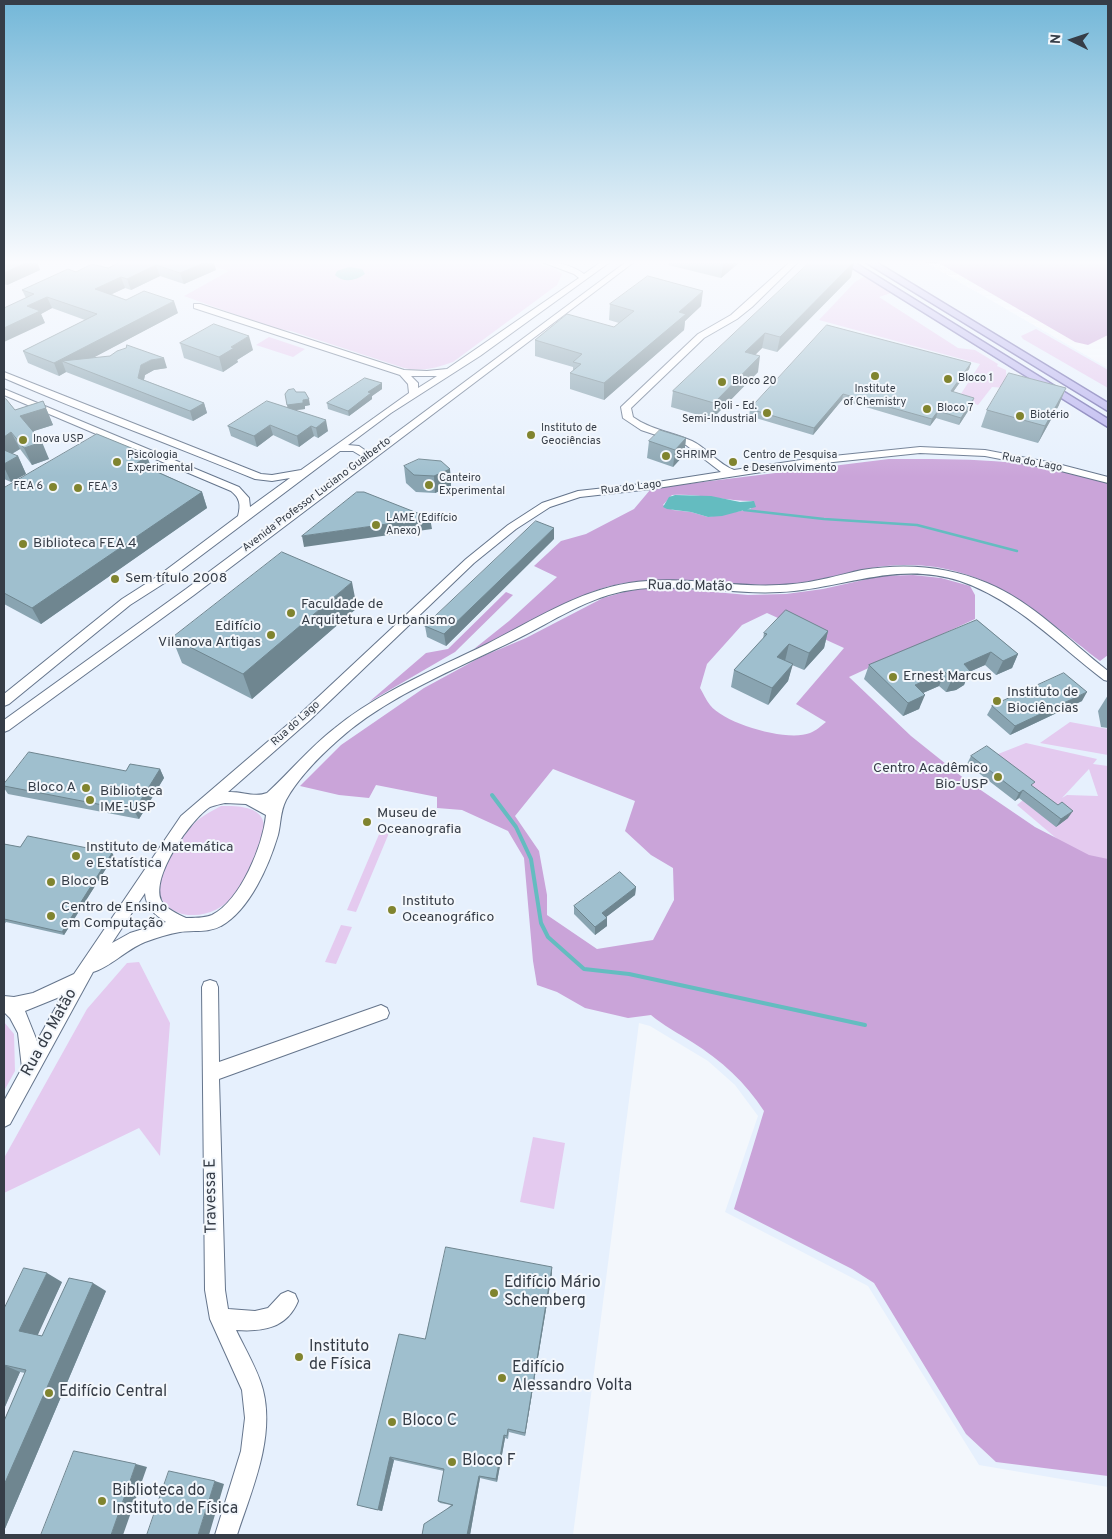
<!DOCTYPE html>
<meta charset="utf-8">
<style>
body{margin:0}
#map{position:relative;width:1112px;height:1539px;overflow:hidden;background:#f3f7fc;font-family:Overpass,sans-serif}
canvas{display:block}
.frame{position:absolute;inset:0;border:5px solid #363d47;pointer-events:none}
.north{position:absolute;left:1047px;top:15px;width:50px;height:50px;-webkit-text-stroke:4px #f3f7fc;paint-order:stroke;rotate:274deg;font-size:14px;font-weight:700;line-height:20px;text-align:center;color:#363d47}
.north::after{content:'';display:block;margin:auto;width:18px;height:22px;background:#363d47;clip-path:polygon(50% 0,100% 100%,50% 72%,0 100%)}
</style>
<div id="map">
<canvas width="1112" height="1539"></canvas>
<div class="frame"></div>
<div class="north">N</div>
</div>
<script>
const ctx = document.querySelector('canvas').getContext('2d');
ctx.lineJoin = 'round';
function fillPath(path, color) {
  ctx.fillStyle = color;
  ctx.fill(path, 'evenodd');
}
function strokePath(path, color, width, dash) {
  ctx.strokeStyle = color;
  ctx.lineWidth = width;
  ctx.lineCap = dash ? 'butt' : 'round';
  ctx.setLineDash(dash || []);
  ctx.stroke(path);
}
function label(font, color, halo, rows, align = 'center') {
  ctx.font = font + ' Overpass,sans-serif';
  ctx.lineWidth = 4;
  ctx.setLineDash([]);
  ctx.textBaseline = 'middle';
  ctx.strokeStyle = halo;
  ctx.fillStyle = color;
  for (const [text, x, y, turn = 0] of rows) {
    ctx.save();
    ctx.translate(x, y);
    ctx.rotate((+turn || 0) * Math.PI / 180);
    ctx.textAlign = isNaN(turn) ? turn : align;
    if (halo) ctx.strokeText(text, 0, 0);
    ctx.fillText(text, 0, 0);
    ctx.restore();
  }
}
fillPath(new Path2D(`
 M4 262H925L1108 368V1487L979 1465 868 1286 725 1212 758 1116 735 1085 708 1061 650 1026 639 1023 573 1535H4Z`), '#e6f0fd');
fillPath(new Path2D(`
 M200 262H528L554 268 562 274 557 285 453 362C436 368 422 372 404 368L291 331 273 328 184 296 229 271Z
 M865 276 891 293 879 297 958 348 975 350 998 364 997 366 1006 370 1007 388 992 387 978 405 959 397 980 364 819 320 855 282Z
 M1036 329 1108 370V388L1023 339 1021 336Z
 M269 337 305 349 293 357 256 345Z
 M1070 722 1108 729V755L1040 743Z
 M1026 743 1097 759 1093 764 1108 766V882L1017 805 1033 792 993 756ZM1089 769 1098 796 1067 795 1062 798Z
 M221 806C273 804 271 827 251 865 246 875 242 888 234 896 224 907 209 915 194 915 174 916 155 902 159 881 161 872 184 835 190 828 199 817 210 812 221 806Z
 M380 832 389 833 356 912 347 910Z
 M341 925 352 927 336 964 325 962Z
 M139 962 170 1023 160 1156 139 1128 4 1193V1158L87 1009 127 963Z
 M4 1022 14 1034 15 1071 4 1091Z
 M533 1137 565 1143 554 1209 520 1202Z`), '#e4caef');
fillPath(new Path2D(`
 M937 262H1108V335L1088 345 1075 342Z
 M889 459C962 459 1038 458 1108 482V655L1100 661C1032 608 979 557 886 566 848 570 812 585 774 585 717 586 656 571 600 589 581 595 565 608 547 617 523 628 498 638 474 649L509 621 557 577 534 566 561 541 586 534 634 509 650 490 670 486ZM672 495C698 493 725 501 752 501L751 509 708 517 691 512 673 510 663 505Z
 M913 575 941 578 970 586 975 595V619L849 677 911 736 966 780 1035 827 1089 855 1108 859V1476L996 1462 966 1434 874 1283 852 1269 734 1209 764 1111C746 1083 721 1060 692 1042 678 1033 664 1026 651 1015L628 1018 585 1008 557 992 537 985 533 961 524 858 508 831 462 810 437 808V797L376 785 369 798 339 795 300 786 341 745 424 688 481 657 526 638 603 598 628 591 658 587 748 595 786 594 823 589 881 576ZM767 613 844 648 796 704 826 722C822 725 816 731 810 733 787 742 725 724 710 705 706 700 703 693 700 688L707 664 742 625ZM553 769 635 801 625 831 651 855 673 868 674 900 653 940 597 949 547 915V895L539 851 515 816Z
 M506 592 513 595 455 652 369 702 426 653 448 649Z`), '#caa4d9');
fillPath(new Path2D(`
 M349 267 362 269 365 274C356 281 343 283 335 275L337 271Z
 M675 495 711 496 740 502 754 501 756 507 722 516 708 517 691 512 667 509 663 507 669 497Z`), '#64bcc0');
strokePath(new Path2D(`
 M744 510 824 519 917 525 1017 551`), '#64bcc0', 2.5);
strokePath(new Path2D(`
 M492 795 516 827 531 859 541 923 548 937 584 969 629 974 865 1025`), '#64bcc0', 4);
const minor = new Path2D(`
 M542 262C555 261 574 266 584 274L601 262H610L480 356 391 413 348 445 359 446 369 453 626 262H634L194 595 9 730 4 732V720L186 589 363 457 353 451H340L166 582 130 605 9 704 4 706V694L122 599 158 576 238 516C241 505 240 498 231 491L4 395V389L239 487 249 498 250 507 290 478 272 481 255 479C172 445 87 414 4 378V372L261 474 272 475 301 470 409 393 408 384 400 375 194 308V304H200L404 370 427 371 447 369 579 278 574 274ZM411 376H437L418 388V383Z
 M790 262H798L752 307 737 319 704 338 631 408 633 417C651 430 672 432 692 441 707 448 718 464 734 470L814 458 920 447 985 450 1058 464 1108 477V483L1057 470 985 456 920 453 814 464 651 489 580 497 550 507 516 529 474 563 310 720 228 792C242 791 254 798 267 793 290 772 310 747 335 728 379 692 436 669 487 644 532 621 578 591 629 583 684 574 738 590 793 584 816 582 839 575 862 570 904 563 947 566 987 583 1033 602 1069 641 1108 671V681L1104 680C1058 645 1016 600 960 581 900 562 852 585 794 591 739 597 685 582 631 590 589 596 552 622 515 640 456 669 385 697 337 741 318 758 298 778 286 800 280 812 281 823 278 835 269 865 250 910 221 926 209 933 193 930 180 932 168 934 156 938 145 942 127 949 109 968 93 972L10 1124 4 1127V1101L22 1068 18 1033 10 1018 4 1012V996L14 997 33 993 74 974 181 816 300 714 466 559 508 525 542 503 578 491 651 483 721 472 686 445 641 430 623 418 621 407 698 334 731 315ZM225 803 246 804 266 815C263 845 241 900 212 915 205 918 193 918 186 918 178 914 164 908 161 900 151 876 191 819 210 807 215 805 221 804 225 803ZM145 893C146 908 154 914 166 922L130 933 112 943ZM62 996 37 1041 25 1011Z
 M210 980 216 982 218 987 219 1062 381 1005 387 1008 389 1013 387 1018 219 1079 225 1290 228 1309 255 1311 268 1308 281 1294 288 1291 295 1294 298 1301C287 1328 263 1332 236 1330 245 1349 258 1370 263 1390 275 1438 252 1489 237 1535H215L241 1451 245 1418 242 1390 210 1319 205 1290 202 987 204 982Z`);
const major = new Path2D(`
 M843 262H854L1108 419V427Z
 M865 262H876L1108 403V411Z`);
strokePath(minor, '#65758c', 2);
strokePath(major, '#6c67ac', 3);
fillPath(minor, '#fff');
fillPath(major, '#b8b2ee');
fillPath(new Path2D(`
 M4 262H37L40 270 7 285 4 284Z
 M120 262 216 270 184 284 160 276 131 290 125 288 112 294 126 300 178 313 92 358 167 368 154 370 145 375 144 380 204 403 207 413 193 421 66 372 59 376 28 363 23 351 85 320 52 308 41 314 45 323 26 298 22 290 76 272 108 268Z
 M669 262H740L721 278 668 265Z
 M854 262 851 277 777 352 762 348 755 355 758 372 712 419 671 407 673 391Z
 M610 304 701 306 685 321 684 330 604 400 570 389V373L573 371V367L535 356V340L614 327 619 323 609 320Z
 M180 343 253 350 237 360 238 362 223 372 184 358Z
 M971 363 969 369 953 392 972 405 959 425 936 418 930 426 842 400 813 435 749 416 750 409Z
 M382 383V389L372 396V399L349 416 328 409 327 403Z
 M296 392 310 405 305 406V409L295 410 328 431 318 438 314 436 299 447 273 435 257 447 231 436 228 426 288 408Z
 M4 400 15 410 43 401 53 425 33 431 49 459 32 465 20 449 12 454 18 456 26 474 11 482 4 479Z
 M1059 405 1038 443 981 427 987 410Z
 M686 438 684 455 673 467 647 458 649 441Z
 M146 454 152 469 202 492 207 508 41 624 4 604V488Z
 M404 466 450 469 451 486 435 493 416 492 406 483Z
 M554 539 446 646 427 637 425 626Z
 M357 608 252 699 182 663 172 638Z
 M977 620 1018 654 1012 668 996 675 985 665 969 672 964 685 956 690 946 692 939 686 923 693 919 709 903 716 864 679 869 665Z
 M828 631 824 648 804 670 792 665 788 681 768 705 731 687 734 670 763 639 764 633Z
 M1108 695V728L1101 727 1098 711Z
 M1082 701 1010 735 987 715 992 706Z
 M971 756 1032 786 1068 818 1056 827 1019 798 1015 801 967 764Z
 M160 769 164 778 139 819 8 794 4 788V784L126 771Z
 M4 844 20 847 112 853 114 856 64 935 6 922 4 925Z
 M636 887 635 895 606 917 607 918V926L595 935 574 914V906Z
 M552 1273 525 1436 509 1432 508 1439 505 1438 497 1482 480 1478 470 1535H422L451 1505 440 1503 438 1501 444 1471 394 1460 382 1511 357 1505 425 1339Z
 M62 1282 37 1335 42 1336 106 1291 4 1531V1421L25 1373 20 1372 4 1409V1309Z`), '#89a4b1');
fillPath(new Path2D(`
 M28 262H37L40 270 7 285 4 276V273Z
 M206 262H214L216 270 184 284 180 273Z
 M723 262H740L721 278Z
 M854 262 851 277 777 352 780 337Z
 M156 265 160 276 131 290 127 279Z
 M121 277 125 288 99 300 95 289Z
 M703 291 701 306 685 321 684 330 604 400V383L679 312Z
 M47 297 52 308 41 314 45 323 4 342V328L27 306Z
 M174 301 178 313 76 367 62 361 66 372 59 376 54 363Z
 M765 333 762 348 742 368 745 352Z
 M249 336 253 350 237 360 238 362 223 372 219 357 231 347Z
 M760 356 758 372 712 419 714 403Z
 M164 358 167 368 154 370 145 375 142 388 138 378 141 365 151 360Z
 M971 363 969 369 949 398 951 391Z
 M382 383V389L372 396V399L349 416 348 411 368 392Z
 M1066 388 1059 405 1038 443 1045 426Z
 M843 394 842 400 813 435 814 428Z
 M974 398 972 405 959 425 961 418Z
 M309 399 310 405 305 406V409L288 411 287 405 303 400Z
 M43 401 53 425 28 433 20 416Z
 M204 403 207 413 193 421 190 411Z
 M938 411 936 418 930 426 932 419Z
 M326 420 328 431 318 438 316 428Z
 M270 425 273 435 257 447 254 436Z
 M311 426 314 436 299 447 297 436Z
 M11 432 20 449 4 458V437Z
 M686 438 684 455 673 467 675 450Z
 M42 442 49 459 32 465 24 448Z
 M146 454 152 470 137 463Z
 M18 456 26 474 11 482 4 467V464Z
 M450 469 451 486 435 493 434 476Z
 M202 492 207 508 41 624 32 608Z
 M430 518 432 529 304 547 302 536Z
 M554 528V539L446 646 444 634Z
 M352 582 357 608 252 699 243 674Z
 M828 631 824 648 804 670 809 653Z
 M789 644 785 661 777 657Z
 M991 652 985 665 969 672 964 685 956 690 946 692 952 679 964 664Z
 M1018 654 1012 668 996 675 1003 661Z
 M793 664 788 681 768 705 772 688Z
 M945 672 939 686 909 699 915 685Z
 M1087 692 1082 701 1010 735 1015 726Z
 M925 695 919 709 903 716 908 703Z
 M160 769 164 778 139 819 134 811Z
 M1023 790 1019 798 1015 801 1019 793Z
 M1073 811 1068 818 1056 827 1061 819Z
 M112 853 114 856 64 935 62 932Z
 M636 887 635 895 601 921 602 913Z
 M607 918V926L595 935V927Z
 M552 1267V1273L525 1436V1433Z
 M47 1273 62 1282 36 1339 19 1331Z
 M93 1283 106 1291 4 1531V1485Z
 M4 1365 20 1372 4 1409Z
 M504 1435 505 1438 497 1482 496 1479Z
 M390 1457 394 1460 382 1511 378 1510Z
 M136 1464 147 1467 123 1535H111Z
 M479 1476 480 1478 470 1535H467Z
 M215 1481 224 1484 209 1535H198Z`), '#6f8690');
const building = new Path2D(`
 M4 262H28L4 273Z
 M120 262H206L180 273 156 265 127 279 121 277 95 289 126 300 144 291 174 301 54 363 23 351 97 314 47 297 27 306 40 311 4 328V308L34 294 22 290 68 269 76 272 92 264 108 268Z
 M810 262H854L780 337 765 333 745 352 760 356 714 403 673 391Z
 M648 276 703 291 679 312 686 314 604 383 570 373 581 364 573 362 582 354 535 340 567 314 614 327 634 311 610 304Z
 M214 324 249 336 231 347 234 348 219 357 180 343Z
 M827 325 971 363 951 391 974 398 961 418 938 411 932 419 843 394 814 428 750 409Z
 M127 345 164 358 151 360 141 365 138 378 204 403 190 411 62 361 110 356 117 351 126 348Z
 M1009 373 1066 388 1045 426 987 410Z
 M365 378 382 383 368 392 371 393 348 411 327 403Z
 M294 389 296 392H305L309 399 303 400V403L287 405 285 394 288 390Z
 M6 399 15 410 43 401 46 408 20 416 42 442 24 448 11 432 4 437V400Z
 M267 401 326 420 316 428 311 426 297 436 270 425 254 436 228 426Z
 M660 430 686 438 675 450 649 441Z
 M97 434 146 454 143 456 146 457 137 463 202 492 32 608 4 593V488Z
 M4 450 18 456 4 464Z
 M419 459 441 461 450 469 434 476 414 475 404 466Z
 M357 492H364L430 518 302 536Z
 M536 521 554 528 444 634 425 626Z
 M282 552 352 582 243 674 172 638Z
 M786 610 828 631 809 653 789 644 777 657 793 664 772 688 734 670 767 634 764 633Z
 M977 620 1018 654 1003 661 991 652 964 664 970 671 962 676 952 679 945 672 915 685 925 695 908 703 869 665Z
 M1064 673 1087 692 1015 726 992 706Z
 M987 746 1035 782 1031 785 1058 805 1062 802 1073 811 1061 819 1023 790 1019 793 971 756Z
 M29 752 126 771 130 764 160 769 134 811 4 786V784Z
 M28 836 112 853 62 932 4 919V844L20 847Z
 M620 872 636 887 602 913 607 918 595 927 574 906Z
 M446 1247 552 1267 525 1433 508 1429 507 1436 504 1435 496 1479 479 1476 467 1535H422L424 1524 453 1505 438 1501 444 1469 390 1457 378 1510 357 1505 399 1334 425 1339Z
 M24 1268 47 1273 19 1331 42 1336 69 1278 93 1283 4 1485V1421L26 1370 4 1365V1309Z
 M74 1451 136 1464 111 1535H41Z
 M169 1471 215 1481 198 1535H147Z`);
fillPath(building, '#9fbfce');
strokePath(building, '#6f8690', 1);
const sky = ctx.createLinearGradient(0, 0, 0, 477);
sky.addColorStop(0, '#73b7d8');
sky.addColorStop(0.55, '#fafbfe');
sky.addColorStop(1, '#fafbfe00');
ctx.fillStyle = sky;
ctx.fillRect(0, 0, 1112, 477);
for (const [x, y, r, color] of [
 [875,376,5,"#80842f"],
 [948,379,5,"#80842f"],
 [722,382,5,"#80842f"],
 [927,409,5,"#80842f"],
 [767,413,5,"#80842f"],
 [1020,416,5,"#80842f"],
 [531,435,5,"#80842f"],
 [23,440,5,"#80842f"],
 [666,456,5,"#80842f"],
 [117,462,5,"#80842f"],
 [733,462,5,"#80842f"],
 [429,485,5,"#80842f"],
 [53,487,5,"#80842f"],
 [78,488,5,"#80842f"],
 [376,525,5,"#80842f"],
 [23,544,5,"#80842f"],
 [115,579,5,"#80842f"],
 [291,613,5,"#80842f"],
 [271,635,5,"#80842f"],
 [893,677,5,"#80842f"],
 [997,701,5,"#80842f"],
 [998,777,5,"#80842f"],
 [86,788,5,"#80842f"],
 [90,800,5,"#80842f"],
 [367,822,5,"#80842f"],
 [76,856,5,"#80842f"],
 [51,882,5,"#80842f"],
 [392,910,5,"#80842f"],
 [51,916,5,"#80842f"],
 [494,1293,5,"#80842f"],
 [299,1357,5,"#80842f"],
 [502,1378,5,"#80842f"],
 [49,1393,5,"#80842f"],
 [392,1422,5,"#80842f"],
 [452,1462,5,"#80842f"],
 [102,1501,5,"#80842f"]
]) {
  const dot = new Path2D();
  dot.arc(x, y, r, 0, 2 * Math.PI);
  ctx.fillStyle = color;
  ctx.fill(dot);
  strokePath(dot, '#f3f7fc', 2);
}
label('11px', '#363d47', '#f3f7fc', [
 ["Bloco 1",958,379],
 ["Bloco 20",732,382],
 ["Institute",875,390,"center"],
 ["of Chemistry",875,403,"center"],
 ["Poli - Ed.",757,407,"right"],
 ["Semi-Industrial",757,420,"right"],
 ["Bloco 7",937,409],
 ["Biotério",1030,416],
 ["Instituto de",541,429],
 ["Geociências",541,442],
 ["Inova USP",33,440],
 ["Psicologia",127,456],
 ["Experimental",127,469],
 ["SHRIMP",676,456],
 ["Centro de Pesquisa",743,456],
 ["e Desenvolvimento",743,469],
 ["Canteiro",439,479],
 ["Experimental",439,492],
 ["FEA 6",43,487,"right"],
 ["FEA 3",88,488],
 ["LAME (Edifício",386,519],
 ["Anexo)",386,532]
], 'left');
label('11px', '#363d47', '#f3f7fc', [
 ["Rua do Lago",1032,463,11],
 ["Rua do Lago",631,488,-7],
 ["Avenida Professor Luciano Gualberto",317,495,-37],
 ["Rua do Lago",296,724,-42]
]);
label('14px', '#363d47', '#f3f7fc', [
 ["Biblioteca FEA 4",33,544],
 ["Sem título 2008",125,579],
 ["Faculdade de",301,605],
 ["Arquitetura e Urbanismo",301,621],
 ["Edifício",261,627,"right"],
 ["Vilanova Artigas",261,643,"right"],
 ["Ernest Marcus",903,677],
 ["Instituto de",1007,693],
 ["Biociências",1007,709],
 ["Centro Acadêmico",988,769,"right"],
 ["Bio-USP",988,785,"right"],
 ["Bloco A",76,788,"right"],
 ["Biblioteca",100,792],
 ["IME-USP",100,808],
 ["Museu de",377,814],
 ["Oceanografia",377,830],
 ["Instituto de Matemática",86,848],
 ["e Estatística",86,864],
 ["Bloco B",61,882],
 ["Instituto",402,902],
 ["Oceanográfico",402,918],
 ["Centro de Ensino",61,908],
 ["em Computação",61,924]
], 'left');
label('14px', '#363d47', '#f3f7fc', [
 ["Rua do Matão",690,587,1]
]);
label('16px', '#363d47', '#f3f7fc', [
 ["Rua do Matão",50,1033,-61],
 ["Travessa E",212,1196,-91]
]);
label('16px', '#363d47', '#f3f7fc', [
 ["Edifício Mário",504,1284],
 ["Schemberg",504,1302],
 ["Instituto",309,1348],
 ["de Física",309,1366],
 ["Edifício",512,1369],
 ["Alessandro Volta",512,1387],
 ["Edifício Central",59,1393],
 ["Bloco C",402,1422],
 ["Bloco F",462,1462],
 ["Biblioteca do",112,1492],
 ["Instituto de Física",112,1510]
], 'left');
</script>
